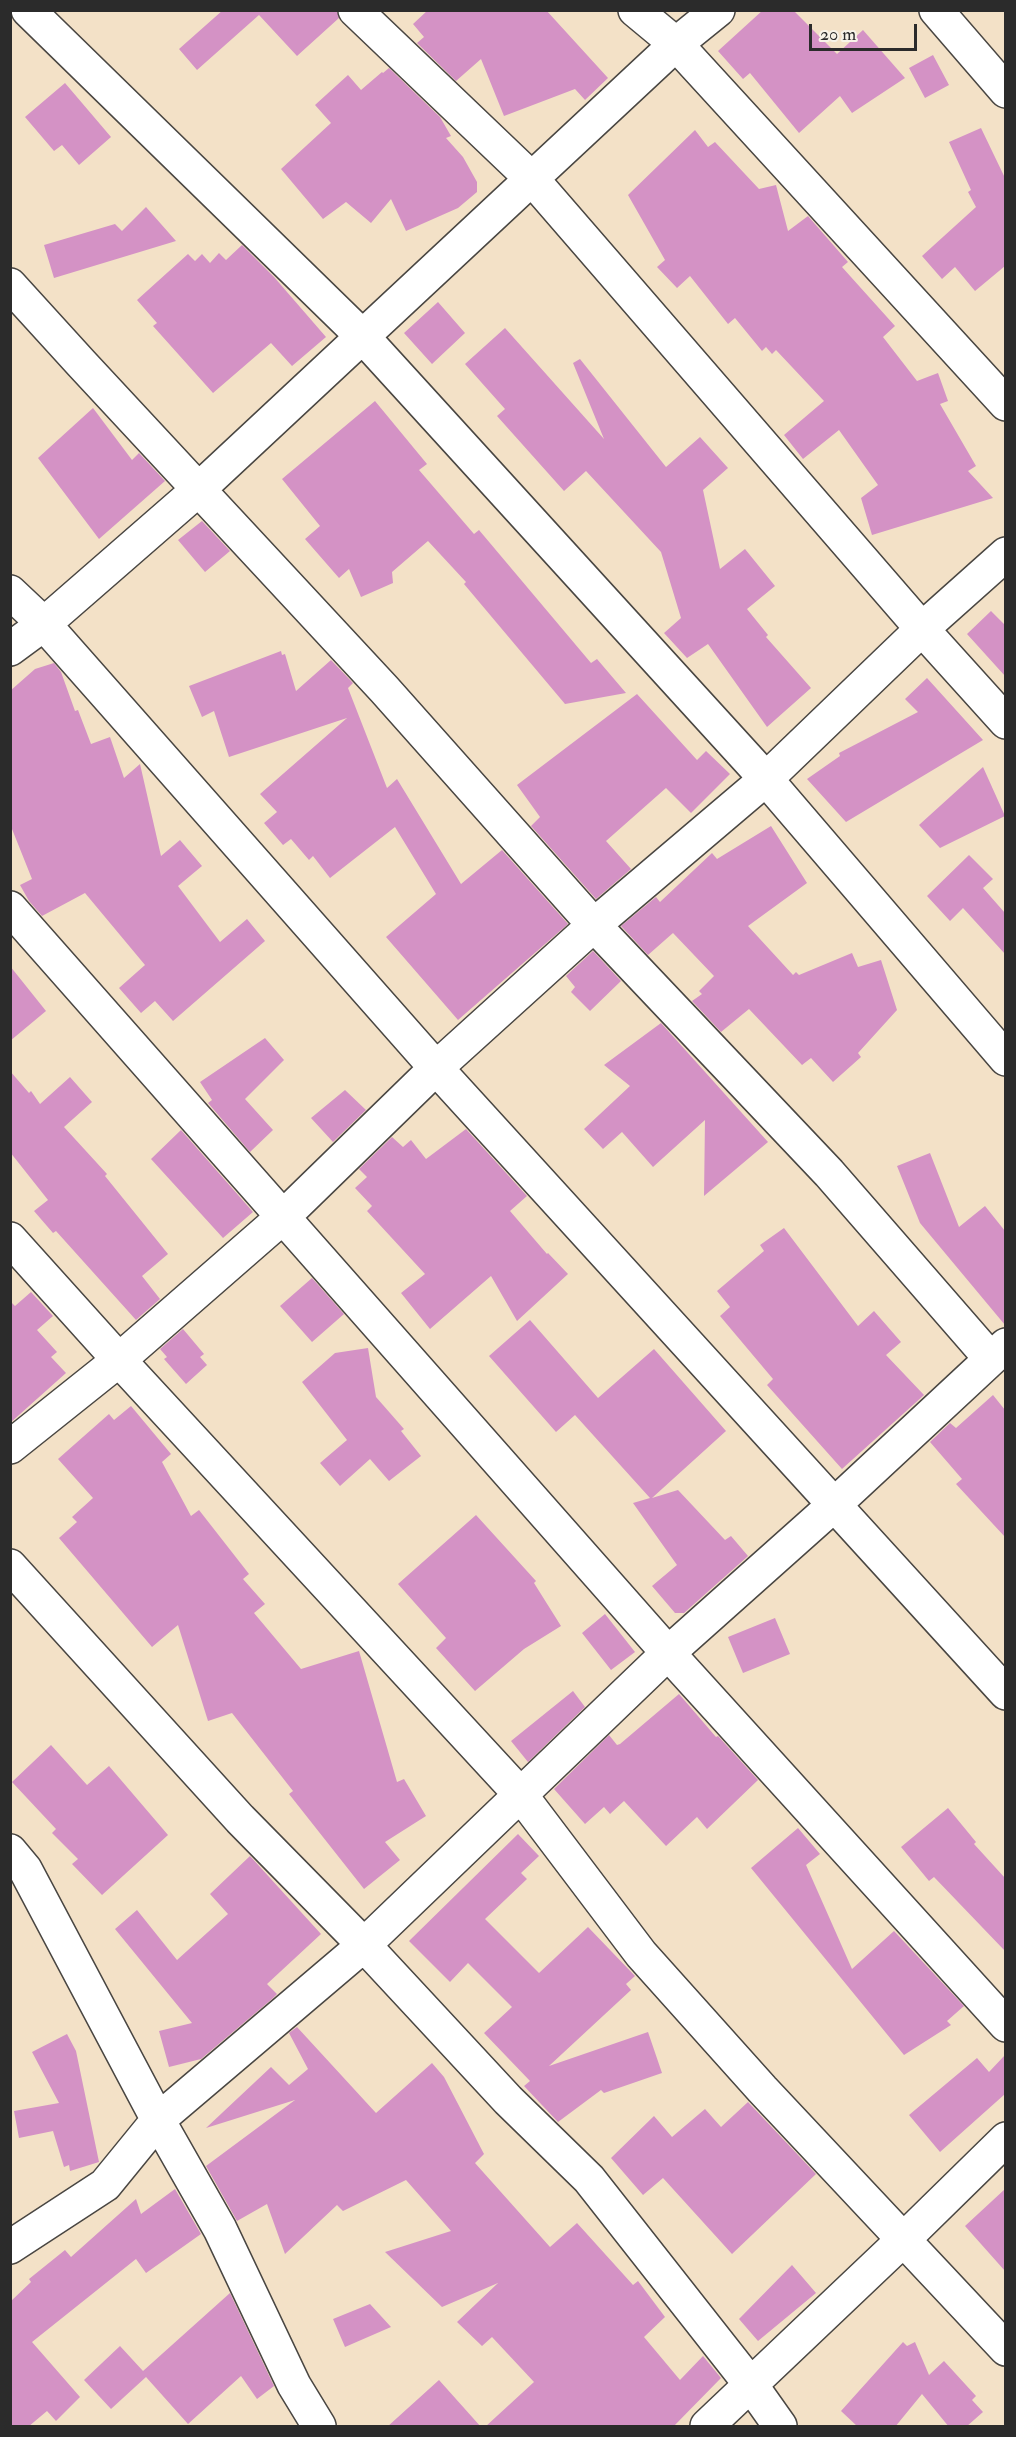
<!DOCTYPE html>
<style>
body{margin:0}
#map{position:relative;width:1016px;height:2437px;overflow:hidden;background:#f3e1c7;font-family:"IM FELL Double Pica",serif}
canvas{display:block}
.frame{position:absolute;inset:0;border:12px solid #2b2b2b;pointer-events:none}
.scale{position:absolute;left:809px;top:24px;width:108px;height:27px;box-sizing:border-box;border:3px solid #2b2b2b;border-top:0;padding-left:8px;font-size:18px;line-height:21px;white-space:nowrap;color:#2b2b2b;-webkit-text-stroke:4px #f7f3e8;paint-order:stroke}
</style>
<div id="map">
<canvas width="1016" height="2437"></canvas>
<div class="frame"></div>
<div class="scale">20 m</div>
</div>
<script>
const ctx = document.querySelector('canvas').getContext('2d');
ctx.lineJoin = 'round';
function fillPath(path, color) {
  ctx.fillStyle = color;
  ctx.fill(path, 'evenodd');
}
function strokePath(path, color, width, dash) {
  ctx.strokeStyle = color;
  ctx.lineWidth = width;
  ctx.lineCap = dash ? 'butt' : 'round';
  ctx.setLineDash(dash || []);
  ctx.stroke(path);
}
fillPath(new Path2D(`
 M223 10H337L339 18 297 56 259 15 197 70 179 49Z
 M428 10H546L608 78 585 100 575 89 504 116 481 59 456 81 417 43 424 37 413 24Z
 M763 10H793L837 54 863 30 905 78 852 113 840 96 799 133 750 73 743 79 718 51Z
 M933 55 949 85 925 98 909 68Z
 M389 68 440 117 451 136 446 138 463 157 477 182V192L458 208 406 231 391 199 371 223 346 202 323 219 281 169 331 123 315 105 348 75 361 90 382 72 383 73Z
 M65 83 111 137 79 165 62 145 54 151 25 117Z
 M981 128 1005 178V266L975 291 955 267 942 279 922 256 976 207 968 192 971 190 949 142Z
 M695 130 708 147 715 142 759 189 776 185 788 231 808 216 848 262 842 267 895 326 883 337 917 381 938 373 948 401 940 404 976 466 968 471 993 498 872 535 861 498 878 485 839 430 803 459 784 435 824 401 776 350 772 354 766 347 762 351 735 318 728 324 690 276 677 288 657 267 665 260 628 195Z
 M146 207 176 241 54 278 44 245 115 224 122 231Z
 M242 245 274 277 326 337 292 366 271 343 213 393 153 326 157 323 137 300 188 254 195 261 202 254 210 263 219 253 226 260Z
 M438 302 465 333 432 364 404 333Z
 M505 328 604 439 573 363 580 359 666 467 700 437 728 468 703 490 720 569 745 549 775 586 747 609 768 635 766 637 811 688 767 727 708 644 687 658 664 633 681 618 661 552 586 471 564 491 497 416 505 409 465 364Z
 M375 401 427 464 419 470 474 534 479 530 591 663 597 659 626 693 565 704 464 584 466 582 428 541 392 572 393 583 361 597 349 569 339 578 305 539 320 526 282 479Z
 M93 408 132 460 139 453 165 481 99 539 38 458Z
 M202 521 230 551 205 572 178 540Z
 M991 611 1005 625V676L967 634Z
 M281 651 282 655 285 654 296 691 331 660 353 683 348 688 387 788 397 779 461 884 502 850 568 924 458 1020 386 937 436 894 395 827 330 878 313 856 309 860 291 839 283 845 264 823 277 812 260 794 347 718 229 757 214 711 202 717 189 686Z
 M54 663 61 672 75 711 78 710 91 744 110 737 124 778 140 764 161 856 180 840 202 866 178 886 220 942 247 919 265 941 173 1021 155 1001 141 1013 119 988 145 965 85 893 42 916 29 901 20 885 32 879 10 824V691L35 669Z
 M927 678 983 740 846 822 807 779 840 756 839 753 918 712 905 699Z
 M637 694 697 760 706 751 730 774 691 813 666 788 606 841 631 869 596 899 531 826 540 817 517 785Z
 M983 767 1005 816 940 848 919 825Z
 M771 826 807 883 748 926 793 975 796 972 799 975 852 953 858 967 881 960 897 1010 858 1053 861 1057 833 1082 811 1058 802 1065 749 1009 721 1032 692 1001 702 994 699 991 714 976 673 933 648 955 621 926 656 897 660 902 712 853 717 859Z
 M969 855 993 879 983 888 1005 913V954L963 908 950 921 927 896Z
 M593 951 621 981 590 1011 571 992 575 987 566 976Z
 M10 966 46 1011 10 1041Z
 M661 1023 768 1142 704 1196 705 1120 653 1167 622 1132 603 1149 584 1129 630 1086 604 1065Z
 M265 1038 284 1060 245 1099 273 1130 250 1152 208 1103 212 1100 200 1082Z
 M10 1071 29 1093 31 1091 40 1104 70 1077 92 1102 64 1127 107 1174 105 1176 168 1254 142 1276 160 1299 136 1320 56 1231 53 1233 34 1211 48 1200 10 1152Z
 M345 1090 366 1110 333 1142 311 1118Z
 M466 1129 527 1196 510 1211 547 1254 548 1253 568 1274 517 1321 491 1276 430 1329 401 1293 425 1274 367 1211 372 1206 355 1188 367 1177 359 1169 392 1137 403 1147 411 1140 426 1159Z
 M181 1130 253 1212 223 1238 151 1159Z
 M930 1153 959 1227 985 1206 1005 1231V1325L920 1223 897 1166Z
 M784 1228 858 1326 874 1311 901 1342 886 1355 924 1395 842 1469 767 1385 773 1379 720 1316 730 1307 717 1291 764 1251 760 1245Z
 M312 1278 344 1314 312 1342 280 1306Z
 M31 1292 53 1316 37 1330 57 1352 51 1357 66 1373 10 1423V1301L15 1306Z
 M530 1320 598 1398 654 1349 726 1431 652 1498 678 1490 725 1540 731 1536 748 1556 684 1613H675L652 1586 677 1565 633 1503 650 1498 575 1415 556 1432 489 1356Z
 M183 1329 204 1354 200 1357 207 1365 186 1384 164 1359 167 1357 160 1349Z
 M368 1348 376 1397 404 1429 401 1431 421 1456 389 1481 370 1459 340 1486 320 1463 347 1440 302 1382 335 1353Z
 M993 1395 1005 1410V1537L956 1484 962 1479 930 1442 950 1423 956 1428Z
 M131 1406 171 1454 162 1462 191 1516 199 1510 249 1574 243 1579 265 1604 254 1613 301 1669 359 1651 397 1782 404 1779 426 1816 385 1842 400 1860 364 1889 289 1794 293 1791 232 1713 208 1721 178 1625 152 1647 59 1538 77 1522 72 1517 93 1498 58 1459 109 1414 114 1420Z
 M476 1515 536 1581 534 1583 561 1626 524 1649 475 1691 436 1648 446 1638 398 1584Z
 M605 1614 635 1652 611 1670 582 1633Z
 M775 1618 790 1654 743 1673 728 1637Z
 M573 1691 585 1707 528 1762 511 1741Z
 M679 1694 716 1737 718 1736 758 1780 707 1829 697 1817 666 1846 624 1801 610 1814 604 1807 585 1824 554 1789 609 1735 617 1745 620 1744Z
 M51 1745 87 1785 109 1766 168 1835 102 1895 72 1864 78 1859 52 1833 56 1829 12 1782Z
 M948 1808 976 1842 974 1844 1005 1878V1951L934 1877 929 1881 901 1847Z
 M798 1828 820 1854 806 1865 852 1969 894 1931 964 2006 947 2021 951 2025 904 2055 751 1868Z
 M518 1834 539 1856 521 1873 527 1879 485 1919 539 1973 588 1927 635 1976 626 1984 631 1990 549 2066 648 2032 662 2073 604 2093 601 2090 558 2122 524 2086 530 2081 484 2033 512 2007 468 1963 450 1982 409 1941Z
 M250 1856 321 1934 267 1984 277 1994 272 1999 201 2059 169 2067 159 2031 192 2023 115 1929 137 1910 177 1960 228 1914 210 1894Z
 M297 2027 376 2113 432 2063 444 2077 484 2154 475 2163 550 2247 577 2223 633 2285 638 2281 665 2317 644 2337 680 2380 703 2356 721 2378 673 2427H485L534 2382 492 2337 482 2346 457 2322 498 2283 442 2307 385 2252 451 2231 406 2180 343 2211 337 2205 285 2254 267 2204 237 2221 206 2166 295 2100 206 2128 271 2067 289 2085 308 2069 289 2033Z
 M67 2034 76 2051 99 2162 70 2171 69 2165 64 2167 53 2131 19 2138 14 2111 59 2103 32 2052Z
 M1005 2055V2094L940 2152 909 2115 977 2058 989 2072Z
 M748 2102 816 2174 732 2254 663 2178 643 2195 611 2158 654 2116 672 2137 705 2109 721 2127Z
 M175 2189 201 2234 146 2273 136 2259 32 2342 80 2397 56 2421 47 2411 28 2427H10V2302L31 2282 29 2279 65 2250 71 2257 136 2199 141 2214Z
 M1005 2189V2271L965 2226Z
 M792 2265 816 2293 758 2341 739 2319Z
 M230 2293 274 2386 257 2399 241 2376 188 2424 146 2377 111 2409 84 2380 120 2346 143 2371Z
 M370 2304 391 2327 345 2347 333 2319Z
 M903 2342 907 2346 915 2342 929 2375 944 2361 976 2396 972 2400 983 2412 966 2427H949L922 2394 895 2427H858L841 2411Z
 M439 2380 481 2427H387Z`), '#d492c5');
const minor = new Path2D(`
 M28 10 363 337 766 779 1006 1059
 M355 10 533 180 922 629 1006 722
 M635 10 676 44 1006 404
 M936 10 1006 91
 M10 285 81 363 384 689 594 925 829 1173 990 1358
 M10 592 44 624 436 1068 1006 1693
 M10 649 44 624 199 489 676 44 718 10
 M10 908 668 1653 1006 2025
 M10 1239 119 1360 520 1794 641 1954 762 2089 1006 2349
 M10 1447 119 1360 283 1217 436 1068 594 925 766 779 922 629 1006 554
 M10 1566 240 1819 364 1945 508 2100 589 2179 751 2385 780 2426
 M10 1851 25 1869 158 2120 220 2229 294 2385 319 2426
 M10 2247 105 2185 158 2120 364 1945 668 1653 834 1505 1006 1345
 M707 2426 904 2239 1006 2139`);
strokePath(minor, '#494642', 36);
strokePath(minor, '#fff', 33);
</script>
